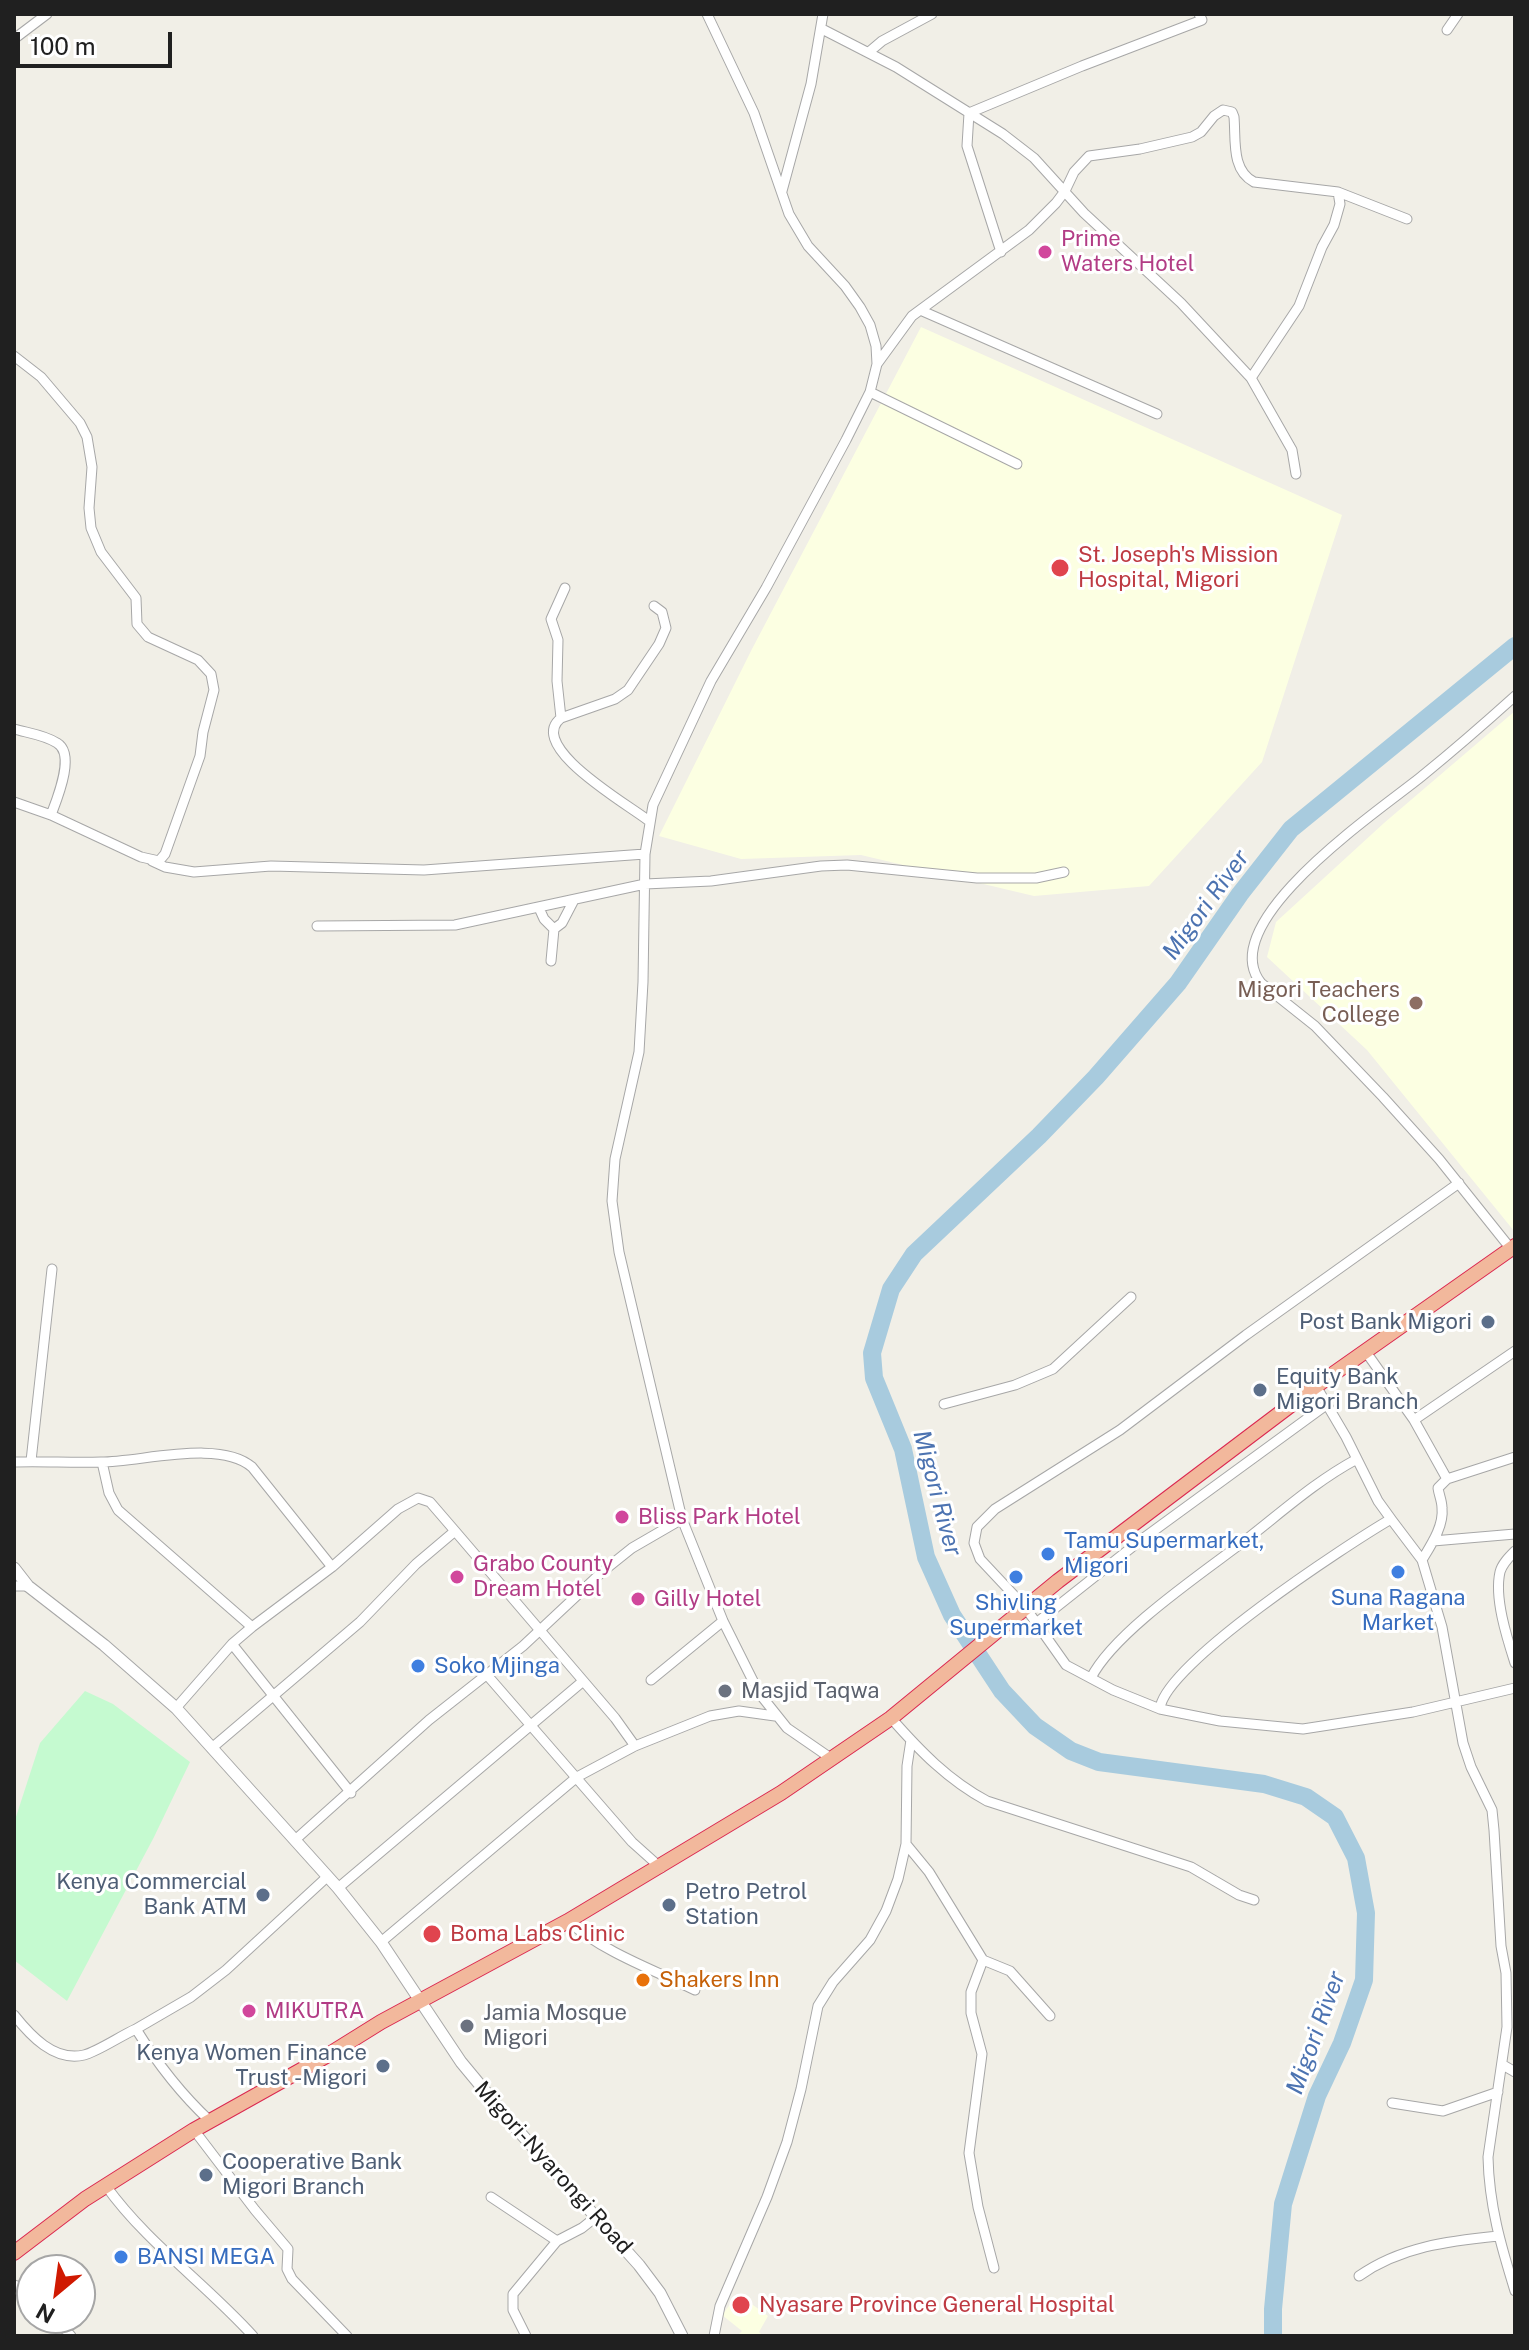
<!DOCTYPE html>
<style>
body{margin:0}
#map{position:relative;width:1529px;height:2350px;overflow:hidden;background:#f1efe7;font-family:"Public Sans",sans-serif}
canvas{display:block}
.frame{position:absolute;inset:0;border:16px solid #202020;pointer-events:none}
.north{position:absolute;left:16px;top:2254px;width:80px;height:80px;box-sizing:border-box;background:#fff;border:2px solid #a6a6a6;border-radius:50%;rotate:209deg;font-size:22px;font-weight:700;line-height:32px;text-align:center;color:#202020}
.north::after{content:'';display:block;margin:auto;width:28px;height:36px;background:#d01901;clip-path:polygon(50% 0,100% 100%,50% 72%,0 100%)}
.scale{position:absolute;left:16px;top:32px;width:156px;height:36px;box-sizing:border-box;border:4px solid #202020;border-top:0;padding-left:10px;font-size:24px;line-height:28px;white-space:nowrap;color:#202020;-webkit-text-stroke:6px #fff;paint-order:stroke}
</style>
<div id="map">
<canvas width="1529" height="2350"></canvas>
<div class="frame"></div>
<div class="north">N</div>
<div class="scale">100 m</div>
</div>
<script>
const ctx = document.querySelector('canvas').getContext('2d');
ctx.lineJoin = 'round';
function fillPath(path, color) {
  ctx.fillStyle = color;
  ctx.fill(path, 'evenodd');
}
function strokePath(path, color, width, dash) {
  ctx.strokeStyle = color;
  ctx.lineWidth = width;
  ctx.lineCap = dash ? 'butt' : 'round';
  ctx.setLineDash(dash || []);
  ctx.stroke(path);
}
function label(font, color, halo, rows, align = 'center') {
  ctx.font = font + ' "Public Sans",sans-serif';
  ctx.lineWidth = 6;
  ctx.setLineDash([]);
  ctx.textBaseline = 'middle';
  ctx.strokeStyle = halo;
  ctx.fillStyle = color;
  for (const [text, x, y, turn = 0] of rows) {
    ctx.save();
    ctx.translate(x, y);
    ctx.rotate((+turn || 0) * Math.PI / 180);
    ctx.textAlign = isNaN(turn) ? turn : align;
    if (halo) ctx.strokeText(text, 0, 0);
    ctx.fillText(text, 0, 0);
    ctx.restore();
  }
}
fillPath(new Path2D(`
 M921 327 1342 515 1262 762 1149 886 1034 896 861 855 741 859 659 836 752 649Z
 M1515 711V1230L1514 1231 1367 1050 1267 957 1276 922 1384 823Z
 M738 2294 768 2316 759 2332 763 2336H737L742 2331 722 2315Z`), '#fcffe2');
fillPath(new Path2D(`
 M85 1691 113 1704 190 1762 154 1837 67 2001 14 1960V1823L40 1743Z`), '#c5fad0');
strokePath(new Path2D(`
 M1273 2336V2309L1283 2204 1317 2096 1342 2043 1364 1980 1366 1913 1356 1858 1335 1817 1306 1797 1264 1784 1099 1762 1071 1751 1035 1726 1002 1691 952 1615 926 1557 903 1449 874 1378 872 1353 891 1289 914 1254 1039 1136 1096 1077 1178 983 1240 894 1291 829 1515 646`), '#a8cbde', 18);
const minor = new Path2D(`
 M707 14 754 113 789 214 808 246 845 286 860 307 870 325 876 346 877 364 870 392 846 440 766 588 711 681 653 805 645 854 643 982 639 1052 615 1159 612 1201 619 1252 682 1519 723 1621 759 1693 787 1728 832 1759
 M822 29 896 67 1003 134 1034 158 1084 213 1181 303 1251 378 1292 450 1296 474
 M1447 30 1458 14
 M14 39 47 14
 M869 52 882 41 932 14
 M782 191 811 84 823 14
 M1338 192 1407 219
 M1001 252 967 146 969 113 1082 66 1202 20 1199 14
 M920 310 1157 414
 M14 356 41 377 80 423 87 437 92 467 89 508 91 528 101 552 136 598 137 624 148 637 198 660 211 674 214 690 203 732 200 756 165 854 159 861 141 857 51 815 14 802
 M877 364 912 316 1029 230 1056 203 1065 191 1074 172 1089 156 1140 149 1192 137 1201 132 1214 116 1223 110 1232 112 1234 117C1236 140 1231 170 1254 182L1338 192 1340 204 1334 225 1322 247 1299 306 1251 378
 M870 392 1017 464
 M561 718 557 681 558 640 551 619 565 588
 M14 729C28 733 45 735 57 743 76 754 57 799 51 815
 M649 821C629 805 525 746 561 718L615 699 628 690 659 644 666 628 662 612 654 606
 M152 861 165 867 194 872 271 866 424 870 645 854
 M539 908 544 919 554 929
 M317 926 455 925 645 884 711 881 821 866 847 865 977 878H1036L1064 872
 M551 961 554 929 562 923 574 900
 M1459 1183 1246 1335 1120 1430 995 1509 977 1527 974 1543 980 1559 1025 1607 1066 1665 1113 1690 1160 1709 1220 1721 1303 1729 1413 1712 1515 1688
 M1511 1249 1439 1159 1383 1097 1315 1026 1261 983C1212 922 1383 808 1422 776 1454 750 1485 723 1515 696
 M1366 1352 1414 1420 1447 1479 1438 1488C1439 1495 1442 1501 1442 1508 1444 1526 1431 1545 1422 1560L1442 1627 1463 1743 1471 1767 1492 1810 1494 1830 1501 1946 1506 1973 1507 2027 1488 2157C1489 2205 1501 2246 1515 2291
 M1316 1386 1346 1437 1378 1501 1391 1519
 M944 1404 1015 1385 1053 1369 1131 1297
 M1414 1420 1515 1351
 M31 1461 52 1269
 M14 1462C43 1461 72 1463 101 1462 141 1462 220 1439 252 1467L332 1567
 M102 1462 109 1493 118 1510 252 1627
 M1447 1479 1515 1457
 M1433 1541 1515 1534
 M1515 1551C1509 1557 1502 1564 1500 1572 1494 1598 1507 1638 1515 1663
 M14 1586H28
 M1035 1624 1141 1540 1326 1405
 M232 1644 351 1793
 M487 1675 632 1842 661 1868
 M1091 1678C1114 1632 1204 1572 1247 1539 1283 1511 1316 1481 1357 1459
 M651 1680 723 1621
 M176 1708 232 1644 252 1627 332 1567 398 1509 418 1498 430 1502 455 1531 615 1718 635 1746
 M1160 1709C1163 1665 1348 1544 1391 1519L1422 1560
 M891 1718C920 1751 948 1780 987 1801L1191 1867 1239 1895 1254 1900
 M213 1747 360 1622 416 1564 455 1531
 M295 1840 429 1720 523 1646 602 1572 632 1548 682 1519
 M906 1844 929 1872 983 1960 971 1992V2013L982 2054 969 2153 978 2207 994 2268
 M338 1888 582 1682
 M568 1921C605 1953 652 1969 695 1990
 M381 1942 577 1777 635 1746 710 1716 739 1711 775 1716
 M983 1960 1010 1971 1050 2016
 M14 2015C30 2035 54 2062 84 2055 97 2052 122 2035 136 2029 157 2063 181 2094 210 2121
 M136 2029 191 1997 226 1970 327 1877
 M1503 2065 1515 2072
 M1392 2103 1443 2111 1498 2092
 M194 2130 255 2210 288 2249 287 2269 292 2279 347 2336
 M106 2186C147 2243 206 2284 253 2336
 M491 2197 557 2241
 M1359 2276C1400 2247 1448 2241 1498 2236
 M14 2285 32 2291
 M55 2318 71 2336
 M526 2336 513 2310V2294L557 2241 582 2228 597 2216
 M714 2336 720 2306 767 2197 787 2142 801 2089 818 2006 833 1982 870 1940 886 1911 898 1879 906 1844 907 1766 911 1740`);
const tertiary = new Path2D(`
 M14 1568 28 1586 104 1645 176 1708 338 1888 381 1942 461 2062 514 2126 639 2265 660 2293 682 2336`);
const trunk = new Path2D(`
 M14 2253 85 2199 194 2130 328 2055 381 2022 568 1921 781 1793 891 1718 1058 1581 1316 1386 1515 1246`);
strokePath(minor, '#a7a7a7', 11);
strokePath(tertiary, '#a7a7a7', 13);
strokePath(trunk, '#db2850', 16);
strokePath(minor, '#fff', 9);
strokePath(tertiary, '#fff', 11);
strokePath(trunk, '#f2b89c', 14);
for (const [x, y, r, color] of [
 [1045,252,8,"#d1479c"],
 [1060,568,10,"#e0444e"],
 [1416,1003,8,"#8d6e63"],
 [1488,1322,8,"#5c6f8a"],
 [1260,1390,8,"#5c6f8a"],
 [622,1517,8,"#d1479c"],
 [1048,1554,8,"#3f7fe0"],
 [1398,1572,8,"#3f7fe0"],
 [457,1577,8,"#d1479c"],
 [1016,1577,8,"#3f7fe0"],
 [638,1599,8,"#d1479c"],
 [418,1666,8,"#3f7fe0"],
 [725,1691,8,"#6b7280"],
 [263,1895,8,"#5c6f8a"],
 [669,1905,8,"#5c6f8a"],
 [432,1934,10,"#e0444e"],
 [643,1980,8,"#e8710a"],
 [249,2011,8,"#d1479c"],
 [467,2026,8,"#6b7280"],
 [383,2066,8,"#5c6f8a"],
 [206,2175,8,"#5c6f8a"],
 [121,2257,8,"#3f7fe0"],
 [741,2305,10,"#e0444e"]
]) {
  const dot = new Path2D();
  dot.arc(x, y, r, 0, 2 * Math.PI);
  ctx.fillStyle = color;
  ctx.fill(dot);
  strokePath(dot, '#fff', 3);
}
label('22px', '#b23c85', '#fff', [
 ["Prime",1061,239],
 ["Waters Hotel",1061,264],
 ["Bliss Park Hotel",638,1517],
 ["Grabo County",473,1564],
 ["Dream Hotel",473,1589],
 ["Gilly Hotel",654,1599],
 ["MIKUTRA",265,2011]
], 'left');
label('22px', '#be3a42', '#fff', [
 ["St. Joseph's Mission",1078,555],
 ["Hospital, Migori",1078,580],
 ["Boma Labs Clinic",450,1934],
 ["Nyasare Province General Hospital",759,2305]
], 'left');
label('22px', '#785e54', '#fff', [
 ["Migori Teachers",1400,990],
 ["College",1400,1015]
], 'right');
label('22px', '#4e5e75', '#fff', [
 ["Post Bank Migori",1472,1322],
 ["Equity Bank",1276,1377,"left"],
 ["Migori Branch",1276,1402,"left"],
 ["Kenya Commercial",247,1882],
 ["Bank ATM",247,1907],
 ["Petro Petrol",685,1892,"left"],
 ["Station",685,1917,"left"],
 ["Kenya Women Finance",367,2053],
 ["Trust -Migori",367,2078],
 ["Cooperative Bank",222,2162,"left"],
 ["Migori Branch",222,2187,"left"]
], 'right');
label('22px', '#366cbe', '#fff', [
 ["Tamu Supermarket,",1064,1541],
 ["Migori",1064,1566],
 ["Suna Ragana",1398,1598,"center"],
 ["Market",1398,1623,"center"],
 ["Shivling",1016,1603,"center"],
 ["Supermarket",1016,1628,"center"],
 ["Soko Mjinga",434,1666],
 ["BANSI MEGA",137,2257]
], 'left');
label('22px', '#5b616d', '#fff', [
 ["Masjid Taqwa",741,1691],
 ["Jamia Mosque",483,2013],
 ["Migori",483,2038]
], 'left');
label('22px', '#c56008', '#fff', [
 ["Shakers Inn",659,1980]
], 'left');
label('22px', '#202020', '#fff', [
 ["Migori-Nyarongi Road",553,2168,48]
]);
label('italic 24px', '#4c73b1', '#fff', [
 ["Migori River",1206,905,-54],
 ["Migori River",937,1493,75],
 ["Migori River",1316,2033,-70]
]);
</script>
